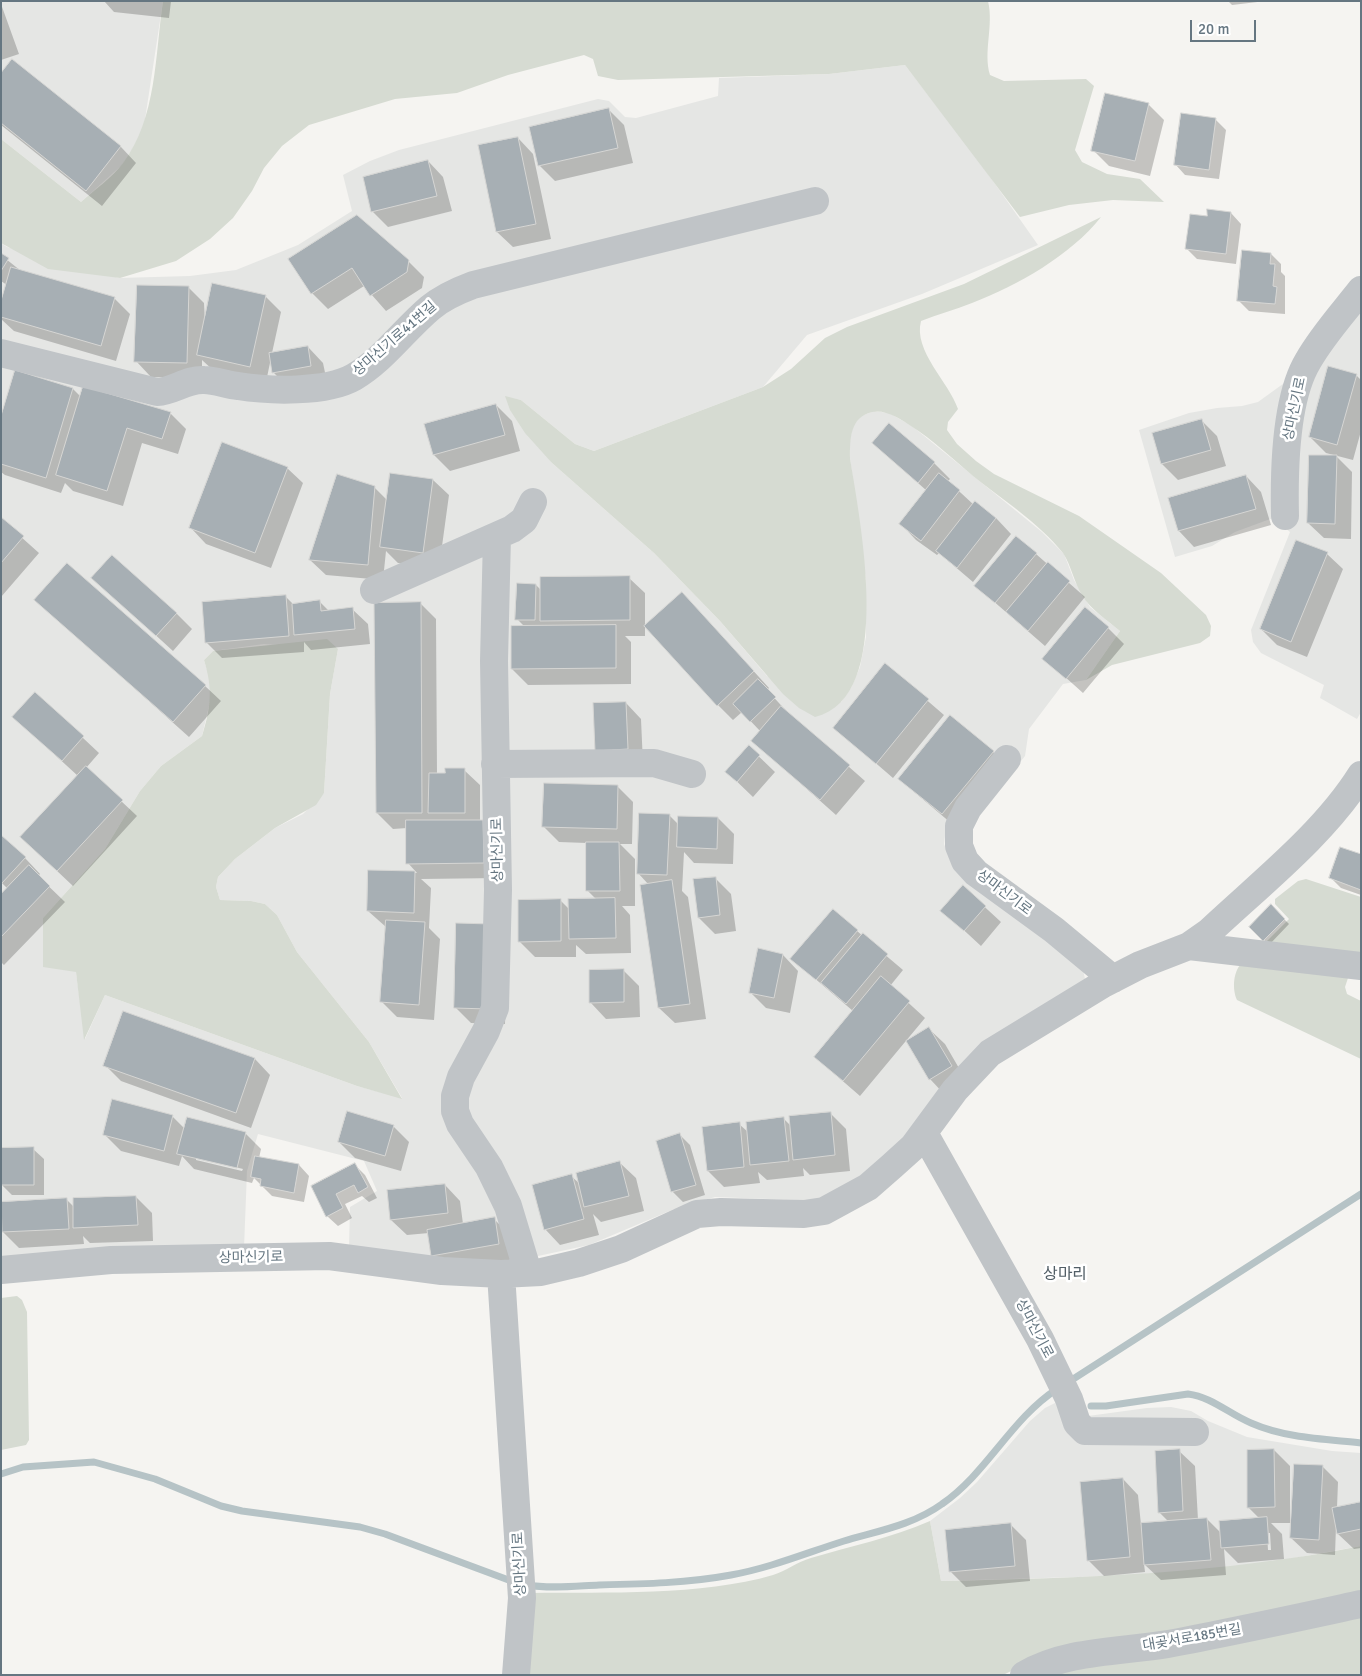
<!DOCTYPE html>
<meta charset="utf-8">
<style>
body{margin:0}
#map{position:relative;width:1362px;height:1676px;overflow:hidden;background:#f5f4f1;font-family:Signika,sans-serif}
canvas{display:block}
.frame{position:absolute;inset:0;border:2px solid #657681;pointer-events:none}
.scale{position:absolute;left:1190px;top:20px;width:66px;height:22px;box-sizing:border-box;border:2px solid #657681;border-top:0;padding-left:6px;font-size:15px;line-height:18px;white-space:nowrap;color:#657681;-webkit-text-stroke:4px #fff;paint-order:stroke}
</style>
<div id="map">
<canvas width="1362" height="1676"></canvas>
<div class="frame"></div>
<div class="scale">20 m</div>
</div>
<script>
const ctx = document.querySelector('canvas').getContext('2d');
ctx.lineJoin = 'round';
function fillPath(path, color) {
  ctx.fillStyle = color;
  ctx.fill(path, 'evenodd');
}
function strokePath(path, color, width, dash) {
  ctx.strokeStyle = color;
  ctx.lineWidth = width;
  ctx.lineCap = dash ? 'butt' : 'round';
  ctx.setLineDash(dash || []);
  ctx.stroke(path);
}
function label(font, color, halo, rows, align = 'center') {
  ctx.font = font + ' Signika,"Noto Sans KR",sans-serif';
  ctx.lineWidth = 5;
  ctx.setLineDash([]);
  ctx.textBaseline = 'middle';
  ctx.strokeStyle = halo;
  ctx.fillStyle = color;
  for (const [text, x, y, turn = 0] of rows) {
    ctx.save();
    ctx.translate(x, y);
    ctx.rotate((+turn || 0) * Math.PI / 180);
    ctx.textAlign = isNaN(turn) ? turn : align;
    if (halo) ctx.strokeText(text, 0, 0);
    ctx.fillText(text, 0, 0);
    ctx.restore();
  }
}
fillPath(new Path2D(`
 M1 1H163L144 126 135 145 122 165 81 202 1 139Z
 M905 65 974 154 1038 245 922 294 807 335 763 387 594 451 575 444 521 400 506 397 552 463 654 553 720 621 767 676 841 702 852 686 860 667 866 637V581L850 458V441L853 425 861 416 874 411 889 413 912 426 1042 532 1064 554 1074 580 1090 607 1120 631 1086 680 1063 684 1029 729 1025 756 984 807 947 820 944 844 950 860 1082 965 1085 979 1077 989 894 1153 824 1201 715 1197 672 1210 589 1245 515 1261 475 1262 349 1249 350 1207 377 1191 364 1161 258 1134 247 1171 244 1248 1 1258V243L7 247 119 278 190 276 236 270 298 245 352 211 343 175 370 161 399 150 598 99 609 101 625 117 636 118 718 96 719 78 829 74ZM264 644 338 649 330 694 324 793 303 814 275 828 235 859 218 877 216 887 220 900 251 901 265 904 277 915 297 952 369 1042 402 1098 357 1086 105 995 85 1039 76 972 43 918 105 849 140 791 161 766 202 736 211 697V682L204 660 213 651Z
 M1361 306V712L1357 719 1320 698 1324 685 1261 653 1253 642 1251 630 1290 532 1273 518 1235 532 1212 546 1175 557 1139 430 1189 413 1217 408 1242 406 1258 402 1287 381Z
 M1061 1400 1088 1416 1147 1408 1171 1407 1191 1411 1208 1421 1247 1437 1332 1451 1361 1453V1546L1262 1564 1192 1571 1111 1576 941 1581 930 1521 960 1498 977 1482 1030 1421 1045 1408Z`), '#e5e6e4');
fillPath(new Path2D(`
 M163 1H988C994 26 983 51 990 75L1004 81 1086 79 1094 86 1075 150 1082 162 1107 174 1140 179 1164 202 1113 200 1069 205 1020 217 905 65 829 74 618 80 598 76 593 59 584 55 508 75 457 93 395 99 309 125 282 146 264 168 252 191 233 218 210 239 176 261 120 278 48 269 1 243V139L81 202C94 190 112 178 123 163 157 118 155 55 163 1Z
 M1101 217C1070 256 1018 285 972 303 955 310 938 314 921 321 913 351 949 382 958 409L948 422 947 430 957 444 976 461 994 474 1079 516 1161 573 1206 615 1211 626 1210 636 1200 643 1112 665 1086 680 1120 631C1107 620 1091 610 1082 595 1074 582 1071 565 1063 553 1039 523 1003 500 973 476 953 459 933 440 911 426 901 419 885 409 872 412 850 417 850 439 850 458 859 517 897 698 815 717L799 708 783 694 720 621 654 553 552 463 525 433 510 410 505 396 521 400 575 444 594 451 763 387 791 369 825 338 847 327 964 284Z
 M327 639 338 649 330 694 324 793 316 805 275 828 235 859 218 877 216 887 220 900 251 901 265 904 277 915 297 952 369 1042 402 1099 357 1086 105 995 84 1040 76 972 43 967V918L105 849 140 791 161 766 202 736C211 707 213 689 204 660L213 651Z
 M1306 879 1361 897V959L1266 942 1289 919 1275 904V899L1298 881Z
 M1243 962 1348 978 1345 987 1347 994 1361 1001V1059L1237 1000C1232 989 1233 970 1243 962Z
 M17 1296 22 1300 27 1312 29 1440 26 1445 1 1450V1298Z
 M930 1521 941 1581C1082 1578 1222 1574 1361 1546V1595L1046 1654 1003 1675H523L531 1593C605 1592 702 1596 773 1575 786 1571 797 1562 811 1558 851 1546 891 1538 930 1521Z
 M1361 1614V1675H1045Z`), '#d6dbd2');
fillPath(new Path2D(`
 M104 1H171L169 18 114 12Z
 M1228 1H1266L1232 5Z
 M1 4 19 54 1 60Z
 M12 61 121 147 136 163 102 206 1 125V75Z
 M1148 104 1164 120 1150 176 1109 166 1093 150Z
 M608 109 624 125 633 163 555 181 539 165Z
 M1215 119 1226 130 1219 179 1185 175 1175 164Z
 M518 138 533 154 551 239 513 247 497 232Z
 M428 161 443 177 452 211 388 227 372 211Z
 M1231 213 1241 224 1236 264 1197 259 1187 249 1208 217Z
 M1271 254 1281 264V272L1285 276V314L1249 311 1239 301Z
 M1 255 21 271 115 299 130 314 116 361 14 331 1 319V306L7 285 1 281Z
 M290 259 408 261 424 277 422 288 386 311 364 286 328 309 312 293Z
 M188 287 204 303 205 323 265 296 281 312 272 353 308 347 323 363 327 382 289 388 273 372 271 358 266 382 214 371 202 360V378L151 377 136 361Z
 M1356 375 1361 380V431L1353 460 1326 453 1310 437Z
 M73 389 81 397 170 413 186 429 178 454 142 443 123 506 73 491 65 483 61 493 5 475 1 472V421Z
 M496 405 512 421 520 451 450 471 434 455 426 425Z
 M1202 421 1217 436 1226 466 1178 480 1162 464 1153 434Z
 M889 424 934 463 950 479 948 481 974 505 996 518 1011 534 973 582 939 553 937 555 916 540 901 524 927 491 873 443Z
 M1336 456 1352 472 1351 539 1324 538 1308 523Z
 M287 468 303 483 271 568 206 544 191 528Z
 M1246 476 1261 492 1271 525 1194 547 1179 531 1170 498Z
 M433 480 449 495 439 568 398 563 386 551 383 580 326 575 310 560 374 487 388 501Z
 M1 519 39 553 1 597Z
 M1036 554 1085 597 1045 646 976 586Z
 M1327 554 1343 569 1307 657 1277 645 1261 629Z
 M93 578 176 613 192 629 173 651Z
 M629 578 645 593V636H625L631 642V684L528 685 512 669 525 627 517 619 536 585 541 590Z
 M286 597 294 605 320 602 329 611 352 609 368 624 370 644 311 650 304 642V652L222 658 206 642Z
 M36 600 205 686 221 701 189 737Z
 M420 603 436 619 437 774 464 770 480 785V821H483L499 837V878L421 879 431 888 429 928 440 939 434 1020 397 1017 381 1001 386 927 368 911 370 871 417 873 408 863 407 828 393 829 377 813Z
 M697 609 769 688 767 690 790 715 865 781 836 815 753 741 761 732 742 712 733 720 718 705Z
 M1108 628 1124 644 1083 693 1044 658Z
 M886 665 944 715 893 778 835 728Z
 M35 693 99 753 86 768 137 816 73 886 21 837 78 776 30 732Z
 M626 703 641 719 643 764 612 766Z
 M749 747 775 772 753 797 727 772Z
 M993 752 1008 767 958 829 899 779Z
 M617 786 633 802 632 844H620L635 859V906H622L630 915 631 953 586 954 576 945V957H535L519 941 561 901 569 909 596 899 587 890V843L559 842 543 826Z
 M669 815 679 825 718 818 734 834 733 864 694 863 684 852 682 891 688 897 706 1019 675 1023 659 1008 649 885 638 873Z
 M1361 855V895L1341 888 1331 878Z
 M25 858 40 874 38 876 65 902 4 965 1 962V894L8 889 1 882Z
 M715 878 731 894 736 931 715 934 699 918 695 880Z
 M963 887 1001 922 981 946 942 910Z
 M1271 906 1289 924 1269 945 1251 927Z
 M857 931 903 970 890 986 925 1018 860 1096 815 1057 853 1011 792 959Z
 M507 941 505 1024 471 1023 455 1007Z
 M783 955 798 971 790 1013 766 1008 750 992Z
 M623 970 639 986 640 1017 606 1019 591 1003Z
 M929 1029 945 1044 967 1082 945 1095 930 1079Z
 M255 1059 270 1075 251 1128 121 1081 105 1065Z
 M830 1113 846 1129 850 1171 810 1175 803 1168 804 1176 767 1180 758 1172 760 1183 724 1187 708 1171 739 1124 748 1132 784 1119 791 1126Z
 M172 1116 185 1129 245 1133 261 1149 259 1158 299 1165 309 1176 304 1202 272 1196 254 1178 252 1183 194 1169 182 1156 179 1166 121 1151 105 1135ZM196 1157 243 1169 242 1171 196 1160Z
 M393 1126 409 1142 401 1171 355 1158 339 1142Z
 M680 1135 690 1145 705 1195 683 1202 672 1191Z
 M33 1149 44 1159V1195H12L2 1185Z
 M620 1163 636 1178 644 1211 601 1222 593 1214 599 1235 560 1245 545 1229 571 1176 580 1184Z
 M355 1165 365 1175 377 1198 369 1202 362 1196 345 1204 352 1218 338 1226 327 1216 312 1186Z
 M445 1185 460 1201 463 1224 494 1219 510 1235 514 1259 448 1271 432 1256 429 1233 407 1235 391 1220Z
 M136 1197 152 1213 153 1241 90 1243 83 1236 84 1244 19 1248 3 1232 66 1199 74 1207Z
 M1274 1450 1290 1466V1520H1292L1322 1466 1338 1482 1337 1508 1361 1503V1548L1354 1549 1338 1534 1336 1526 1335 1555 1307 1553 1291 1538 1292 1523H1271L1282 1534 1284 1559 1238 1563 1224 1549 1226 1575 1161 1580 1144 1564 1145 1572 1104 1576 1088 1560 1123 1479 1138 1495 1141 1525 1169 1522 1159 1512 1179 1451 1195 1466 1198 1520 1207 1519 1221 1533 1260 1519 1248 1507ZM1267 1533H1270L1271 1550H1268Z
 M1011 1525 1026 1540 1030 1581 966 1587 951 1572Z`), '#0003');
strokePath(new Path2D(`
 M1067 1383 1361 1194
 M1091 1406H1106L1188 1394C1212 1397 1229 1414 1251 1423 1285 1438 1324 1439 1361 1443
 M1 1474 23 1467 94 1462 155 1479 221 1506 242 1511 360 1527 385 1534 514 1582
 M527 1585C550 1589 576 1586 599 1585 644 1584 688 1583 731 1575 770 1568 806 1553 844 1541 878 1531 913 1525 942 1504 987 1473 1011 1419 1057 1389`), '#b6c3c6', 7);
const building = new Path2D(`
 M12 59 121 146 86 191 1 123V73Z
 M1105 93 1149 103 1135 161 1091 151Z
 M609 108 618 148 538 166 529 127Z
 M1181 113 1216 118 1209 170 1174 165Z
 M518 137 536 224 496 232 478 145Z
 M428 160 437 196 371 212 363 177Z
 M1207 209 1231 212 1226 254 1185 249 1190 214 1207 216Z
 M357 215 409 260 407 272 370 296 352 268 311 294 288 259Z
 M1242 250 1271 253 1270 264H1275L1273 286 1277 287 1275 304 1237 301Z
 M1 253 9 258 1 271Z
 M11 267 115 297 101 346 1 317V301Z
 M212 283 266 295 250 367 197 355Z
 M137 285 189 286 187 363 134 362Z
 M308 346 311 366 272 373 269 353Z
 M1328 366 1357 374 1337 445 1309 437Z
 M15 370 73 388 46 478 1 464V416Z
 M83 386 171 412 162 439 127 428 107 491 56 475Z
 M496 404 505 435 433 455 424 424Z
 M1202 419 1211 450 1161 464 1152 433Z
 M889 423 935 462 918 483 872 443Z
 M222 442 288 467 255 553 189 528Z
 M1309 455H1337L1335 524 1307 523Z
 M390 473 433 479 423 553 380 547Z
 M939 473 960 490 921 541 899 524Z
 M337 474 375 486 368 565 309 560Z
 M1246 475 1256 509 1178 531 1168 498Z
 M975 501 996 518 957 568 936 551Z
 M1 517 24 536 1 563Z
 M1016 536 1037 553 995 603 974 586Z
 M1296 540 1328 552 1291 642 1260 629Z
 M112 555 177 613 156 636 91 578Z
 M1048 562 1070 581 1028 631 1006 612Z
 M67 563 206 685 173 722 34 600Z
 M630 576V620L540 621V577Z
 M517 583 536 584 535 620H515Z
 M682 592 754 671 717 706 644 626Z
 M286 595 289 636 205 643 202 602Z
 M320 600 321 611 353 607 355 629 294 635 292 604Z
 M421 602 422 813H376L374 603Z
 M1085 607 1109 627 1066 679 1042 659Z
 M616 625V668L511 669V626Z
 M885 663 929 699 876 764 833 728Z
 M758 679 776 697 750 722 733 704Z
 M35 692 84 736 62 761 12 717Z
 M626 702 628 749 595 751 593 703Z
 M781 706 850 765 820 800 751 741Z
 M950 715 994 751 942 814 898 779Z
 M749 745 760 755 737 782 725 772Z
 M86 766 123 800 57 871 20 837Z
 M445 768H465V813H428L429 773H445Z
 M544 783 618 785 617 829 542 827Z
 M639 813 670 814 667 875 637 874Z
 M678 816 718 817 717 849 677 847Z
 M406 820H483L484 863 406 864Z
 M1 835 26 857 2 883H1Z
 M586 842H619L620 891H586Z
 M1340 847 1361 854V890L1329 878Z
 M29 865 50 886 1 937V894Z
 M368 870 415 871 414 913 367 911Z
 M716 877 720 915 698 918 693 879Z
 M672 880 690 1004 658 1008 640 885Z
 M963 885 986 906 964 931 940 911Z
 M615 898 616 938 569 939 568 899Z
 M561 899V941L518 942V900Z
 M1271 904 1285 919 1263 941 1249 927Z
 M833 909 858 930 816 980 790 959Z
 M386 920 425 922 419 1005 380 1002Z
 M456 923 491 924 489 1009 454 1008Z
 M863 933 888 954 846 1004 821 983Z
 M758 948 783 954 774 998 749 993Z
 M624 969V1002L589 1003V970Z
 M881 976 910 1001 843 1081 814 1057Z
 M123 1011 255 1058 236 1113 103 1066Z
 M929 1027 952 1066 929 1080 906 1041Z
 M112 1099 173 1115 164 1151 103 1135Z
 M347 1111 394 1125 385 1156 338 1142Z
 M831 1112 835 1155 793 1160 789 1116Z
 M187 1117 246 1132 237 1168 177 1154Z
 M784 1117 789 1161 750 1165 746 1122Z
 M740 1122 744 1167 707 1171 702 1127Z
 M680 1133 696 1185 671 1192 656 1141Z
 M34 1147V1185H1V1148Z
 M255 1156 299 1164 294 1193 260 1186 261 1179 251 1177Z
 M620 1161 629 1196 584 1207 576 1173Z
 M355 1163 368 1187 358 1193 354 1185 336 1194 343 1208 326 1217 311 1186Z
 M572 1174 584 1219 544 1230 532 1185Z
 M445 1184 448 1213 390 1220 387 1190Z
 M136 1196 138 1225 73 1228V1198Z
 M67 1198 69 1229 2 1232 1 1202Z
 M495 1217 499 1244 431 1256 427 1230Z
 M1180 1449 1183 1511 1158 1513 1155 1451Z
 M1274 1449 1275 1507 1247 1508V1450Z
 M1294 1464 1323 1465 1319 1540 1290 1538Z
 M1123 1478 1130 1557 1087 1561 1080 1482Z
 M1361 1502V1529L1337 1534 1332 1508Z
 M1267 1517 1269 1544 1221 1548 1219 1521Z
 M1207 1518 1211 1560 1144 1565 1141 1523Z
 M1011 1523 1015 1566 949 1572 945 1530Z`);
fillPath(building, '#a7afb4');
strokePath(building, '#d6d6d4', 1);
strokePath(new Path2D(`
 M1 353 157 392C174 391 187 379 204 380 215 380 227 385 238 386 269 391 326 393 354 377 383 360 404 330 430 308 443 297 457 291 473 285L815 201
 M1285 516C1284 472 1285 399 1308 361 1322 336 1343 313 1361 290
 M497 536 494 661 498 890 495 1008 486 1031 461 1077 455 1096V1111L460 1124 489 1167 508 1206 528 1272
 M374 590 512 529 524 520 533 502
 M1007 759 968 808 959 826V846L965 861 976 873 1054 930 1113 979
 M495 764 654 763 692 774
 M1189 946 1361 966
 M924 1133 1040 1339 1069 1399 1077 1423 1085 1431 1195 1432
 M1 1270 111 1260 329 1256 442 1271 501 1274 541 1272 579 1263 621 1249 697 1214 721 1212 804 1214 824 1211 868 1187 892 1166 913 1147 955 1090 990 1053 1103 984 1140 965 1189 946 1209 932C1260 884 1324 834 1361 775
 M501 1274 522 1598 516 1675
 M1024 1675C1066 1650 1120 1652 1168 1644 1232 1632 1296 1618 1361 1604`), '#c0c4c7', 28);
label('14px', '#657681', '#fff', [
 ["상마신기로41번길",395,339,-41],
 ["상마신기로",1295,409,-78],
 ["상마신기로",498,850,-91],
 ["상마신기로",1004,893,37],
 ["상마신기로",251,1258,-1],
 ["상마신기로",1034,1329,62],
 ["상마신기로",520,1564,-93],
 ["대곶서로185번길",1192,1638,-10]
]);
label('16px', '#525e66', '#fff', [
 ["상마리",1065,1275]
]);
</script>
